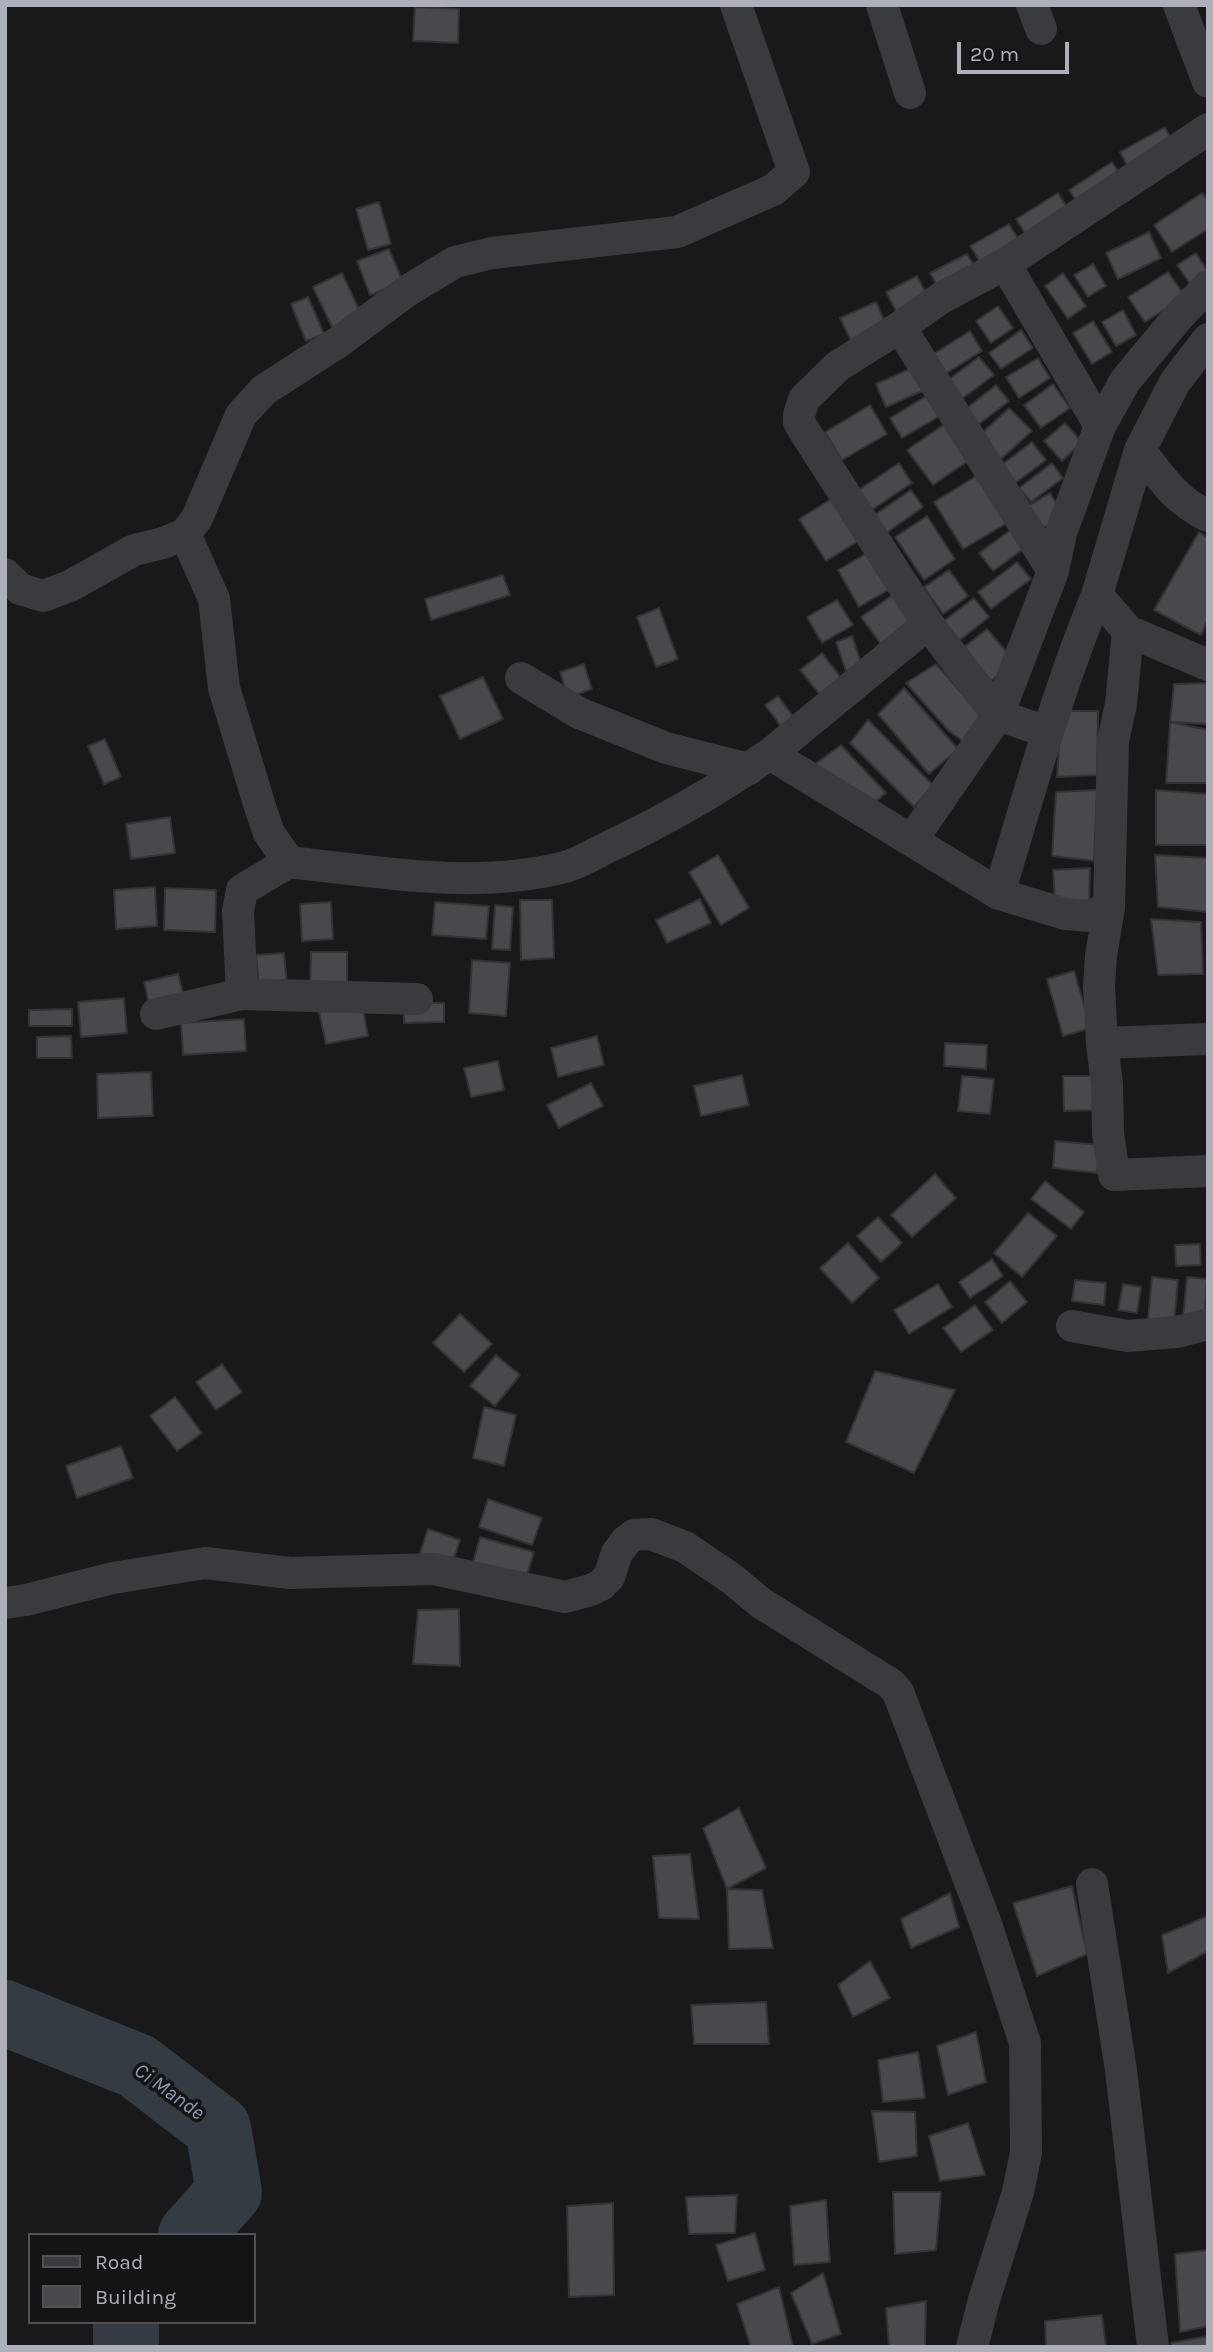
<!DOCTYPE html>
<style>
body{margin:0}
#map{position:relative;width:1213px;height:2352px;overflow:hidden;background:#19191b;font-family:Karla,sans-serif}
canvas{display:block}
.frame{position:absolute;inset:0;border:7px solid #adafb9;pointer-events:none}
.legend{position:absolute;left:28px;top:2233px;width:228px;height:91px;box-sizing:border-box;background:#141416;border:2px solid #515257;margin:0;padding:9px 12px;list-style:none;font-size:21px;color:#adafb9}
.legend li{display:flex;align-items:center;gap:14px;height:35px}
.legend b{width:35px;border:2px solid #515257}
.scale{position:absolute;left:957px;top:42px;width:112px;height:32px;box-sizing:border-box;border:4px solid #adafb9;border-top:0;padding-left:9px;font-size:21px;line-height:24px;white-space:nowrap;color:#adafb9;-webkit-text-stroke:5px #141416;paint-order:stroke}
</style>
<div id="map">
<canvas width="1213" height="2352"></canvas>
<div class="frame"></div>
<ul class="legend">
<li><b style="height:9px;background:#3a3b3f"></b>Road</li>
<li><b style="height:19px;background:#48494d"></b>Building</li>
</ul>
<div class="scale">20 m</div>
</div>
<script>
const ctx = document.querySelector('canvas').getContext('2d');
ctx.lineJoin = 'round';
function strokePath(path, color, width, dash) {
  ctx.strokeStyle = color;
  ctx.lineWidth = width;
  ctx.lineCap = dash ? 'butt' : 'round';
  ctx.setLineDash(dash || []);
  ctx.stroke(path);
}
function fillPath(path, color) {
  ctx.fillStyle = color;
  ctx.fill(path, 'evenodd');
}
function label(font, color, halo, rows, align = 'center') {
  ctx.font = font + ' Karla,sans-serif';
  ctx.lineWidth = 7;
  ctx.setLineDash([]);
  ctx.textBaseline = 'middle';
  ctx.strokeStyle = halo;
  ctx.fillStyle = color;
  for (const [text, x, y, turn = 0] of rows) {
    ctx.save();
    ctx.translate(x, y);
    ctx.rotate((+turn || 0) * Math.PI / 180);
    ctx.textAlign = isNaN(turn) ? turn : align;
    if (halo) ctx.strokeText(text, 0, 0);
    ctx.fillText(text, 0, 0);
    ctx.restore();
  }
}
strokePath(new Path2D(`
 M5 2013 137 2066 218 2128 229 2192 191 2235
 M126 2347V2322`), '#343b42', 66);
const building = new Path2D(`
 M415 7 459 9 458 43 413 41Z
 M1165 127 1174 145 1129 169 1120 152Z
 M1112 162 1124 180 1081 208 1069 190Z
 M1058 193 1070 212 1028 238 1016 219Z
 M1202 193 1208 200V229L1172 252 1154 225Z
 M379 202 391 244 368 250 356 209Z
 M1009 224 1022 245 984 268 970 246Z
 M1149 232 1161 258 1118 279 1106 253Z
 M389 249 403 282 370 295 357 261Z
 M1196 253 1208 272 1190 284 1177 265Z
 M967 254 978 273 941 292 930 273Z
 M1093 264 1106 286 1088 297 1074 275Z
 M1168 272 1185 296 1145 322 1128 297Z
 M342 273 362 316 333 329 313 287Z
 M1063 273 1086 306 1068 319 1045 286Z
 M917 276 929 299 898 315 886 292Z
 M308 297 324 334 306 341 291 304Z
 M876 302 887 327 852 343 840 318Z
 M998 306 1013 328 991 343 976 321Z
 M1123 310 1136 335 1116 346 1102 322Z
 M1093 321 1112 352 1092 364 1073 333Z
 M1021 330 1033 348 1001 369 989 353Z
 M970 331 982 351 940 377 927 358Z
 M979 357 994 375 959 401 945 382Z
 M1038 358 1050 378 1019 398 1006 377Z
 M916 366 927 389 886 407 876 384Z
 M1053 384 1070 408 1041 428 1024 405Z
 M996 385 1009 401 975 427 963 411Z
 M933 392 945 413 902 438 890 418Z
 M870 405 887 434 842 460 825 432Z
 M1009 408 1032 431 1001 459 979 436Z
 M946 423 971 459 933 485 907 450Z
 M1065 423 1082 442 1062 461 1044 441Z
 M1032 442 1046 460 1010 487 996 469Z
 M899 463 912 483 870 511 857 491Z
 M1052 463 1063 478 1031 502 1019 488Z
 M978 475 1007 523 963 549 934 502Z
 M911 490 923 507 885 534 873 516Z
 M1050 493 1064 516 1041 529 1028 506Z
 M833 498 860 540 826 561 799 519Z
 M927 516 955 559 924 580 895 537Z
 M1016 526 1029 545 993 571 979 553Z
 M1199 532 1208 538V619L1201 635 1154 610Z
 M869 552 890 589 859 607 838 570Z
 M1017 562 1031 579 991 609 978 592Z
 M949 570 968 596 943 614 924 587Z
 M503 575 510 595 431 620 425 599Z
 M894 594 914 621 881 644 861 617Z
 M974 598 989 617 955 644 940 624Z
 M837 600 853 625 822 643 807 617Z
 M659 608 678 659 656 667 637 617Z
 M987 629 1015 662 991 681 964 647Z
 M852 636 862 665 846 671 836 642Z
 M822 653 842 679 821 696 800 670Z
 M584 664 592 689 568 697 560 672Z
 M936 664 982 716 964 742 949 731 906 683Z
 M483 677 503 719 460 739 440 696Z
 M1208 683V724L1170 722 1174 684Z
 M904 688 958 749 929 774 878 714Z
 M778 696 795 719 783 729 765 705Z
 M1061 711H1098L1097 775 1057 777Z
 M868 720 933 785 914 807 850 743Z
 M1170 722 1208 730V783H1166Z
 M105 739 121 777 104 784 88 746Z
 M841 745 886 793 870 806 815 764Z
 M1097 790 1094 861 1052 856 1056 792Z
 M1156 790 1208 794V845H1156Z
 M170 817 175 853 131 859 126 824Z
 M718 855 749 908 721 925 689 872Z
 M1155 855 1208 858V912L1158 907Z
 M1090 868 1089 901 1055 900 1053 870Z
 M155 887 157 926 116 929 114 890Z
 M165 888 216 890 215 932 164 930Z
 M700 899 711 923 667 943 656 920Z
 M520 900H552L554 958 521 960Z
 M331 902 333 939 302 941 300 904Z
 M435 902 489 906 486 939 432 935Z
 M495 905 513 907 510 950 492 949Z
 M1151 919 1201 922 1203 974 1158 975Z
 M311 952H347V993L310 992Z
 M284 953 287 985 259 987 256 955Z
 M472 960 510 963 506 1016 469 1013Z
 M1074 971 1091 1028 1063 1036 1047 979Z
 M178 974 185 1001 150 1009 144 982Z
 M124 998 127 1033 81 1037 78 1002Z
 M404 1002 444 1003V1022L404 1023Z
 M362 1003 368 1036 326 1044 319 1012Z
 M72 1009V1026H29V1010Z
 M244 1019 246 1051 183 1055 181 1023Z
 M71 1036 72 1058H37V1037Z
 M597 1036 604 1065 558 1077 551 1048Z
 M945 1043 987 1045 986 1069 944 1066Z
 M498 1061 504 1090 471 1097 464 1068Z
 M151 1072 153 1116 98 1118 97 1074Z
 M742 1075 749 1105 701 1116 694 1086Z
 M962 1076 994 1079 990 1114 958 1111Z
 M1063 1076H1096L1098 1110 1064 1111Z
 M591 1083 603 1106 559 1128 547 1105Z
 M1055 1141 1100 1145 1097 1173 1053 1168Z
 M935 1174 956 1198 912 1237 891 1215Z
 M1045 1181 1084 1212 1071 1229 1031 1199Z
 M1028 1213 1057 1236 1022 1277 994 1253Z
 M878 1217 902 1243 881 1262 857 1236Z
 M848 1243 879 1278 852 1303 820 1268Z
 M1200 1244 1201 1265 1176 1266 1175 1245Z
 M992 1259 1003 1276 970 1298 959 1282Z
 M1152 1277 1178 1280 1174 1323 1148 1320Z
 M1187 1277 1207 1279 1204 1320 1183 1318Z
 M1075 1280 1106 1283 1104 1305 1072 1301Z
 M1010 1281 1027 1302 1002 1323 985 1302Z
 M938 1284 952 1307 909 1334 894 1310Z
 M1123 1284 1141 1287 1137 1313 1118 1310Z
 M975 1305 993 1330 961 1352 943 1328Z
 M460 1314 492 1344 464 1372 433 1343Z
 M496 1355 520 1375 495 1406 470 1386Z
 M222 1364 242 1392 216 1410 196 1382Z
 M875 1371 955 1390 914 1473 846 1442Z
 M175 1397 202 1433 177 1451 150 1416Z
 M484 1407 516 1415 504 1466 473 1458Z
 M121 1446 133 1478 77 1498 66 1466Z
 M488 1499 542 1518 532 1545 479 1527Z
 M428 1529 460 1540 451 1567 419 1556Z
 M480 1537 534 1552 524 1585 471 1570Z
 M459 1609 460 1666 413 1664 418 1610Z
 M739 1808 766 1868 727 1889 703 1828Z
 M690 1854 699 1919 659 1918 653 1856Z
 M1072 1886 1087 1954 1037 1976 1013 1903Z
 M727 1889 762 1890 773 1948 729 1949Z
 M950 1893 959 1927 911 1948 901 1919Z
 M1208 1916V1951L1168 1973 1162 1935Z
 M870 1961 890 1998 853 2017 838 1985Z
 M766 2002 769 2044H694L691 2005Z
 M976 2032 986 2082 948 2095 937 2046Z
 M918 2052 925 2098 883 2102 878 2060Z
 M872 2111 915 2112 917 2156 879 2162Z
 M968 2123 985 2175 940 2181 929 2136Z
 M893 2192H941L936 2250 895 2254Z
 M737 2195 735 2233 689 2234 686 2197Z
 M826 2200 830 2262 794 2265 790 2206Z
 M613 2203 614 2295 569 2297 567 2206Z
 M755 2233 765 2270 728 2281 716 2245Z
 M1208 2250V2326L1180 2332 1175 2254Z
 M823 2273 841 2334 812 2344 791 2293Z
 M779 2287 793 2347H751L737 2304Z
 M926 2301 925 2347H889L886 2308Z
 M1102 2315 1106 2347H1046L1045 2321Z
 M1208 2336V2347H1172L1171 2343Z`);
fillPath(building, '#48494d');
strokePath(building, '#333336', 2);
strokePath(new Path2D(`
 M882 5 910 93
 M1032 5 1041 29
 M1179 5 1208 82
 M1005 264 1100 426
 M900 327 1053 571
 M1208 339 1175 382 1140 450 1097 595 1128 631 1121 704 1113 741 1109 907 1101 956 1099 986 1102 1043 1107 1085 1108 1133 1114 1175 1208 1171
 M1140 450C1162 479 1175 500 1208 516
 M185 534 214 599 224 688 261 810 269 833 289 862C379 872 475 890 565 867 579 863 594 854 608 847 664 821 719 789 770 754L928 624
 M5 574 20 589 43 596 70 586 134 550 163 543 185 534 197 518 241 415 264 390 340 341 407 291 455 262 492 253 677 232 773 190 794 172 736 5
 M1128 631 1208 665
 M521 678 579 713 666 748 749 769
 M1047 732 998 715 928 624 803 429 799 422V415L804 399 838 366 900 327 941 298 1005 264 1208 129
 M770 754 999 894 1065 914 1091 916 1109 907
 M912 840 998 715 1053 571 1061 533 1100 426 1125 381 1179 316 1208 286
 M999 894C1029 794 1057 692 1097 595
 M242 994 238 911 242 890 289 862
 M156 1014 242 994 417 999
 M1102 1043 1208 1039
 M1072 1326 1127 1336 1177 1332 1208 1324
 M5 1603 26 1600 113 1578 205 1563 290 1573 434 1569 565 1597 591 1590 601 1585 609 1577 617 1553 626 1541 634 1535 651 1534 685 1547 732 1579 761 1603 891 1684 898 1692 986 1924 1025 2043 1026 2153 1018 2192 984 2300 972 2347
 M1092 1884 1121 2070 1153 2347`), '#3a3b3f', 32);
label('italic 21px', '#889ab0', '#141416', [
 ["Ci Mande",169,2092,36]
]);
</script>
